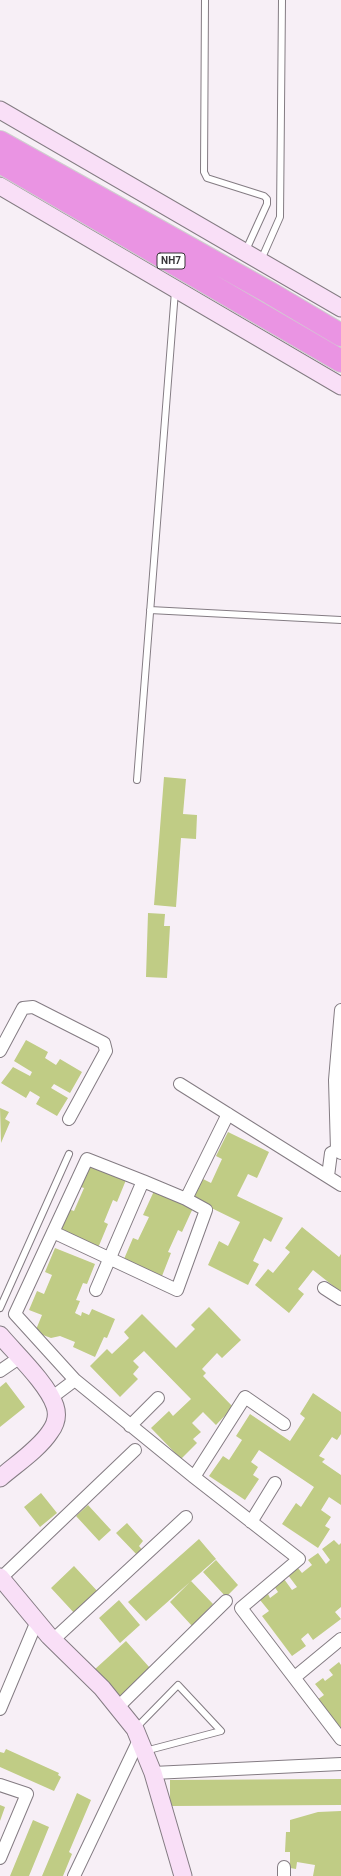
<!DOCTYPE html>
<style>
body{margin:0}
canvas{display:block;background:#f7eff6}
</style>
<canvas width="341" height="1876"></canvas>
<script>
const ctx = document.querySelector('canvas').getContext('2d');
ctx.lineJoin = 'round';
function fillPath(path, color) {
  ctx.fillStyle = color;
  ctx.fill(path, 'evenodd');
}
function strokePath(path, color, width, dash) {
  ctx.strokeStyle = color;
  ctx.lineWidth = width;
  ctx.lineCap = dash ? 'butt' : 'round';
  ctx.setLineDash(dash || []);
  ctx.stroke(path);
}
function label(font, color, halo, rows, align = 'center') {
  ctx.font = font + ' Roboto,sans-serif';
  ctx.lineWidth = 3;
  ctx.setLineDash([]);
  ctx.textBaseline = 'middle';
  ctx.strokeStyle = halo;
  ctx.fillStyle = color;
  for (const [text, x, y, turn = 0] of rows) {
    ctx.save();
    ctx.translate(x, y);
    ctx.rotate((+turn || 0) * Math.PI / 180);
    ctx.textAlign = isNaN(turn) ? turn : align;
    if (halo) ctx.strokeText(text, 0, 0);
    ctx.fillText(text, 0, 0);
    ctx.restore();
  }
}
fillPath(new Path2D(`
 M164 777 186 779 183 814 197 815 196 839 181 838 176 907 154 905Z
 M148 913 165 914 164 926H170L167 978 146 977Z
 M26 1040 48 1052 45 1058 56 1065 60 1059 82 1072 70 1093 54 1084 51 1088 68 1098 57 1116 36 1104 40 1097 30 1091 26 1098 1 1083 13 1067 30 1076 32 1072 14 1061Z
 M0 1108 9 1112 5 1119 10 1122 1 1143Z
 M228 1132 269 1152 257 1178 248 1174 237 1196 283 1218 271 1242 264 1238 253 1261 259 1264 248 1285 208 1265 219 1241 228 1246 240 1222 193 1199 203 1179 211 1183 222 1159 216 1156Z
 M87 1164 126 1180 117 1202 113 1200 104 1222 108 1224 98 1248 59 1232 68 1209 74 1211 84 1188 78 1186Z
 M154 1191 193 1208 182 1232 178 1230 168 1252 171 1253 162 1276 124 1259 133 1238 138 1240 149 1217 143 1215Z
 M302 1227 339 1257 341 1254V1292L313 1270 298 1289 304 1294 289 1313 255 1285 268 1269 273 1273 290 1252 285 1248Z
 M55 1248 95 1264 87 1284 83 1283 76 1300 80 1301 75 1313 81 1316 82 1312 89 1315 92 1309 115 1319 107 1338 104 1337 95 1357 73 1347 75 1342 60 1336 51 1338 35 1332 42 1315 29 1310 37 1291 44 1294 52 1275 45 1272Z
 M209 1307 241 1340 222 1358 217 1353 202 1369 206 1373 203 1376 233 1407 216 1425 203 1412 192 1423 201 1432 193 1439 197 1443 181 1459 151 1428 169 1411 173 1416 191 1399 144 1351 133 1361 139 1367 133 1374 138 1379 120 1397 90 1366 107 1349 112 1354 129 1338 124 1332 142 1314 176 1348 195 1329 191 1325Z
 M6 1382 25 1407 0 1427V1387Z
 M313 1393 341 1412V1434L337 1440 332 1437 319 1456 325 1459 322 1462 341 1475V1505L329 1497 321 1510 331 1517 325 1526 330 1529 318 1548 282 1524 296 1503 301 1507 314 1487 259 1450 251 1462 258 1467 253 1475 259 1479 245 1500 209 1476 223 1456 229 1460 242 1440 236 1436 250 1414 290 1441 305 1418 300 1414Z
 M41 1493 57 1513 40 1527 24 1507Z
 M88 1505 111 1530 99 1541 76 1516Z
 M127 1523 143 1541 139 1546 144 1552 139 1557 116 1533Z
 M199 1539 216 1559 146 1621 128 1602Z
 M334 1540 339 1545 341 1543V1607L335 1612 341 1619 313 1640 308 1633 301 1639 306 1646 292 1656 262 1616 269 1611 260 1600 268 1594 270 1598 278 1592 274 1586 284 1579 292 1590 297 1587 288 1575 298 1568 302 1573 312 1565 308 1560 318 1553 326 1564 330 1560 322 1549Z
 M216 1560 238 1585 226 1597 203 1572Z
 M74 1566 100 1594 76 1615 51 1588Z
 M191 1581 213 1604 192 1626 170 1602Z
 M119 1600 140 1625 120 1643 99 1618Z
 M126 1641 150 1668 119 1697 94 1670Z
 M339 1662 341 1665V1731L317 1700 324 1695 315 1684 323 1678 325 1681 333 1675 329 1670Z
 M6 1749 59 1773 58 1775 61 1777 54 1791 0 1767V1752L4 1753Z
 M341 1779V1805L170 1806V1780Z
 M77 1793 91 1800 69 1852 72 1854 63 1876H42Z
 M0 1805 5 1807 0 1821Z
 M341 1811V1876H313L315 1865 297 1862 296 1869 290 1868V1852H285L286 1832H290V1820L318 1812Z
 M33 1820 49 1827 29 1876H10Z`), '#c0cc85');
const lane = new Path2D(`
 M205 0 204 172 207 178 264 196 267 199V204L246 250
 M261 260 280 217 282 0
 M150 610 341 620
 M137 780 175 291
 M0 1308 69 1154
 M136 1728 178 1685 221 1731 145 1751`);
const street = new Path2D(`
 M0 1051 23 1008 33 1007 104 1043 106 1051 69 1119
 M180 1084 341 1185
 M337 1150 335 1080 341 1010
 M328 1176 331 1153 337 1150 341 1153
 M53 1232 177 1290 206 1210 186 1199
 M324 1288 341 1299
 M96 1290 143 1181 186 1199 228 1114
 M0 1371 19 1358
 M75 1380 194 1477 299 1559 241 1608 341 1739
 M51 1398 75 1380 15 1314 87 1159 143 1181
 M130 1426 158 1398
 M194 1477 245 1397 284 1424
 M251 1522 275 1483
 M1 1578 135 1450
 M53 1640 186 1517
 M295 1677 341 1639
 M118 1707 226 1601
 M0 1709 37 1621
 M153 1773 341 1764
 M0 1785 27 1794 0 1858
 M284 1867V1876
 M74 1876 139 1740`);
const secondary = new Path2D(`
 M0 110 341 308
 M0 186 341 386
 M0 1335C15 1353 48 1384 55 1406 58 1415 56 1424 50 1432 39 1449 15 1465 0 1478
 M0 1577 49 1636 102 1688 135 1729 153 1773 183 1876`);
const highway = new Path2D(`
 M0 142 270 293 341 335
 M0 162 341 361`);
strokePath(lane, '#847c83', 8);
strokePath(street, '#847c83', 14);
strokePath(secondary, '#847c83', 19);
strokePath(highway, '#cfcfcf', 24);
strokePath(lane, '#fff', 6);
strokePath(street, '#fff', 12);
strokePath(secondary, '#f9dff7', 17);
strokePath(highway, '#ea94e3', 22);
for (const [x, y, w] of [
 [171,261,28]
]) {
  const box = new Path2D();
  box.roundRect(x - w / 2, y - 8, w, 16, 3);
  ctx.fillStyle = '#fff';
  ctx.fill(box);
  strokePath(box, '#393639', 1);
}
label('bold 10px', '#393639', null, [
 ["NH7",171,261]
]);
</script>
